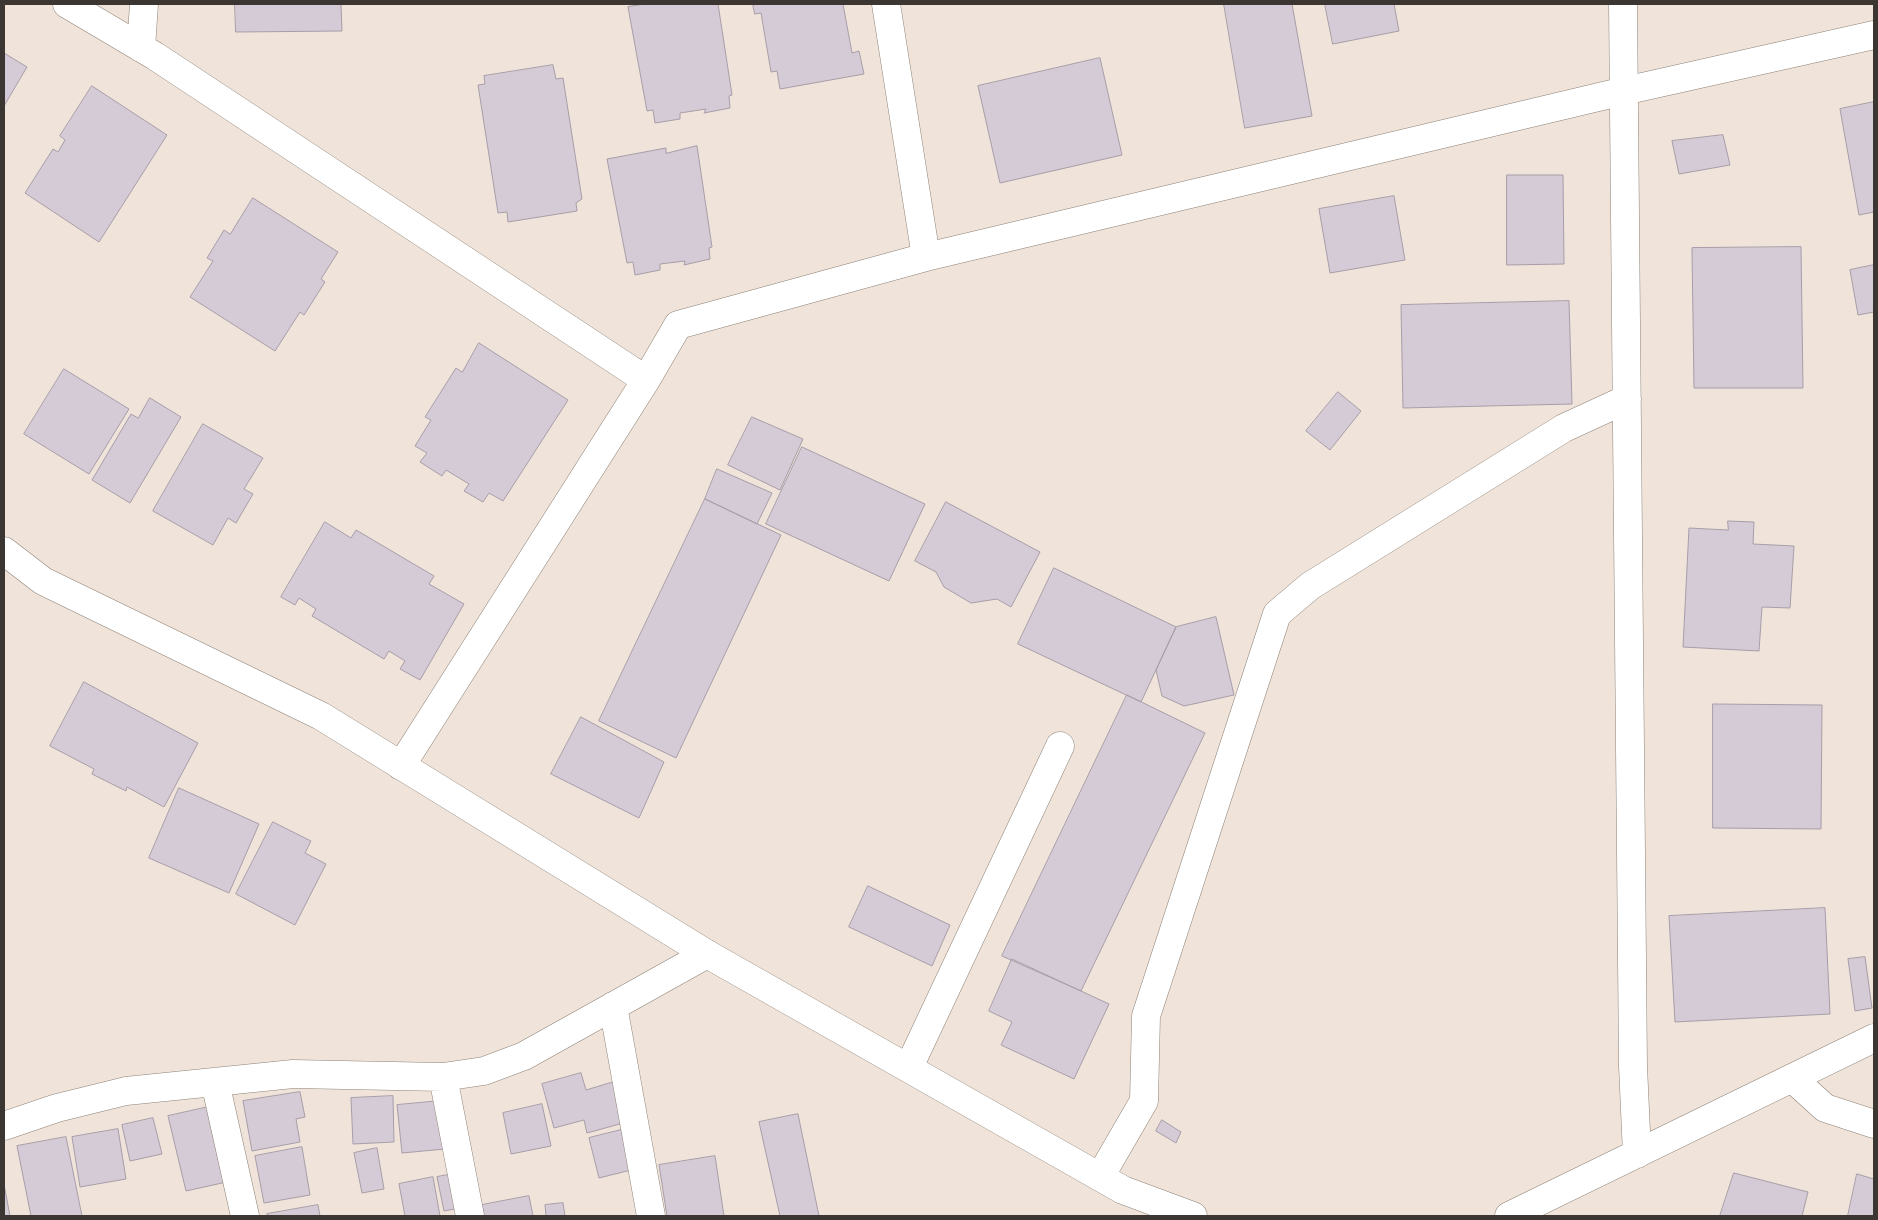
<!DOCTYPE html>
<style>
body{margin:0}
#map{position:relative;width:1878px;height:1220px;overflow:hidden;background:#f0e3d9;font-family:"Work Sans",sans-serif}
canvas{display:block}
.frame{position:absolute;inset:0;border:5px solid #3b3632;pointer-events:none}
</style>
<div id="map">
<canvas width="1878" height="1220"></canvas>
<div class="frame"></div>
</div>
<script>
const ctx = document.querySelector('canvas').getContext('2d');
ctx.lineJoin = 'round';
function fillPath(path, color) {
  ctx.fillStyle = color;
  ctx.fill(path, 'evenodd');
}
function strokePath(path, color, width, dash) {
  ctx.strokeStyle = color;
  ctx.lineWidth = width;
  ctx.lineCap = dash ? 'butt' : 'round';
  ctx.setLineDash(dash || []);
  ctx.stroke(path);
}
const building = new Path2D(`
 M235 4H341L342 31 236 32Z
 M645 4H718L732 95 729 96 730 108 704 113 706 109 680 113V119L655 123 653 110 647 111 628 7Z
 M753 4H843L852 53 859 51 864 74 780 89 777 71 771 72 761 13 755 14Z
 M1224 4H1292L1312 116 1245 128Z
 M1325 4H1394L1399 31 1333 44Z
 M4 53 27 67 4 106Z
 M1100 58 1122 155 1000 183 978 86Z
 M553 65 556 79 563 78 582 199 576 203 577 211 508 222 507 212 498 213 478 85 485 84 484 76Z
 M92 86 167 135 99 242 25 193 53 149 58 152 65 140 60 136Z
 M1874 102V212L1859 215 1840 109Z
 M1723 135 1730 165 1679 174 1672 141Z
 M697 146 712 247 709 248 710 259 684 265 685 261 660 264V270L635 275 633 262 627 263 607 159 666 148V153Z
 M1507 175H1563L1564 264 1507 265Z
 M1394 196 1405 260 1330 273 1319 209Z
 M253 198 338 252 321 279 325 282 304 315 300 312 275 351 190 297 213 261 207 258 224 230 230 234Z
 M1801 247 1803 388H1694L1692 248Z
 M1874 265V312L1858 315 1850 270Z
 M1569 301 1572 404 1403 408 1401 305Z
 M479 343 568 400 503 501 489 493 483 502 464 491 469 484 446 470 442 476 420 462 427 453 415 446 431 420 425 417 456 368 462 372Z
 M64 369 129 409 89 474 24 434Z
 M1338 392 1361 411 1330 450 1306 431Z
 M150 398 181 417 130 503 92 480 131 414 138 418Z
 M752 417 803 439 780 490 728 465Z
 M203 424 263 458 244 489 253 494 236 523 228 518 213 545 153 511Z
 M802 447 925 504 889 581 766 524Z
 M717 469 772 493 757 524 705 499Z
 M705 499 781 535 676 758 599 721Z
 M946 502 1040 552 1011 607 997 599 971 603 944 587 936 572 915 561Z
 M1728 521 1754 522 1753 544 1794 546 1790 608 1762 607 1759 651 1683 647 1689 528 1728 530Z
 M325 522 351 538 356 530 434 576 429 584 464 604 420 680 400 669 405 661 389 651 384 659 312 616 316 609 299 598 295 605 281 597Z
 M1054 568 1176 627 1141 702 1018 644Z
 M1216 617 1234 695 1184 706 1162 696 1156 670 1176 627Z
 M84 682 198 743 164 807 127 787 126 791 92 774 94 769 50 746Z
 M1127 695 1205 733 1081 991 1002 956Z
 M1713 704 1822 705 1821 829 1713 828Z
 M581 717 664 762 639 818 551 774Z
 M179 788 259 824 229 893 149 858Z
 M273 822 311 841 305 853 326 864 295 925 236 894Z
 M868 886 950 925 932 966 849 927Z
 M1825 908 1830 1014 1675 1022 1669 916Z
 M1865 957 1872 1008 1855 1011 1848 959Z
 M1012 959 1109 1004 1074 1079 1001 1045 1012 1022 989 1011Z
 M581 1073 586 1090 616 1081 627 1122 587 1133 584 1120 554 1128 542 1084Z
 M300 1092 305 1117 296 1119 300 1142 252 1151 243 1101Z
 M393 1096 394 1142 353 1144 351 1098Z
 M440 1101 445 1149 402 1153 397 1105Z
 M542 1104 551 1146 511 1154 503 1113Z
 M213 1106 231 1181 186 1191 168 1116Z
 M798 1114 819 1216H780L759 1122Z
 M153 1118 162 1154 130 1161 122 1125Z
 M1162 1120 1181 1132 1176 1143 1156 1131Z
 M118 1129 126 1179 80 1187 72 1137Z
 M621 1130 631 1170 599 1178 589 1138Z
 M66 1137 82 1216H31L17 1146Z
 M302 1147 310 1195 264 1203 255 1156Z
 M377 1148 384 1189 362 1193 354 1153Z
 M715 1156 724 1216H667L659 1165Z
 M458 1173 465 1207 444 1211 437 1177Z
 M1734 1173 1808 1192 1802 1216H1720Z
 M1857 1174 1874 1179V1216H1848Z
 M433 1177 440 1216H405L399 1184Z
 M4 1184 10 1216H4Z
 M529 1196 533 1216H484L482 1205Z
 M563 1203 565 1216H546L545 1205Z
 M318 1205 320 1216H267V1214Z`);
fillPath(building, '#d5cbd7');
strokePath(building, '#a69da8', 1);
const minor = new Path2D(`
 M67 4 155 56 646 380
 M886 4 926 257
 M1623 4 1633 1066 1637 1154
 M141 48 144 4
 M401 766 646 380 678 325 926 257 1624 91 1874 35
 M613 1006 651 1216
 M909 1067 1060 746
 M443 1077 470 1216
 M1792 1078 1825 1108 1874 1124
 M215 1082 245 1216
 M4 1126 57 1108 126 1091 293 1074 443 1077 484 1071 524 1056 707 954
 M1100 1177 1144 1101 1146 1016 1277 614 1310 586 1564 428 1627 399
 M1509 1216 1874 1038`);
const major = new Path2D(`
 M4 551 43 581 321 716 707 954 1100 1177 1123 1190 1193 1216`);
strokePath(minor, '#8d8278', 29);
strokePath(major, '#8d8278', 29);
strokePath(minor, '#fff', 28);
strokePath(major, '#fff', 28);
</script>
